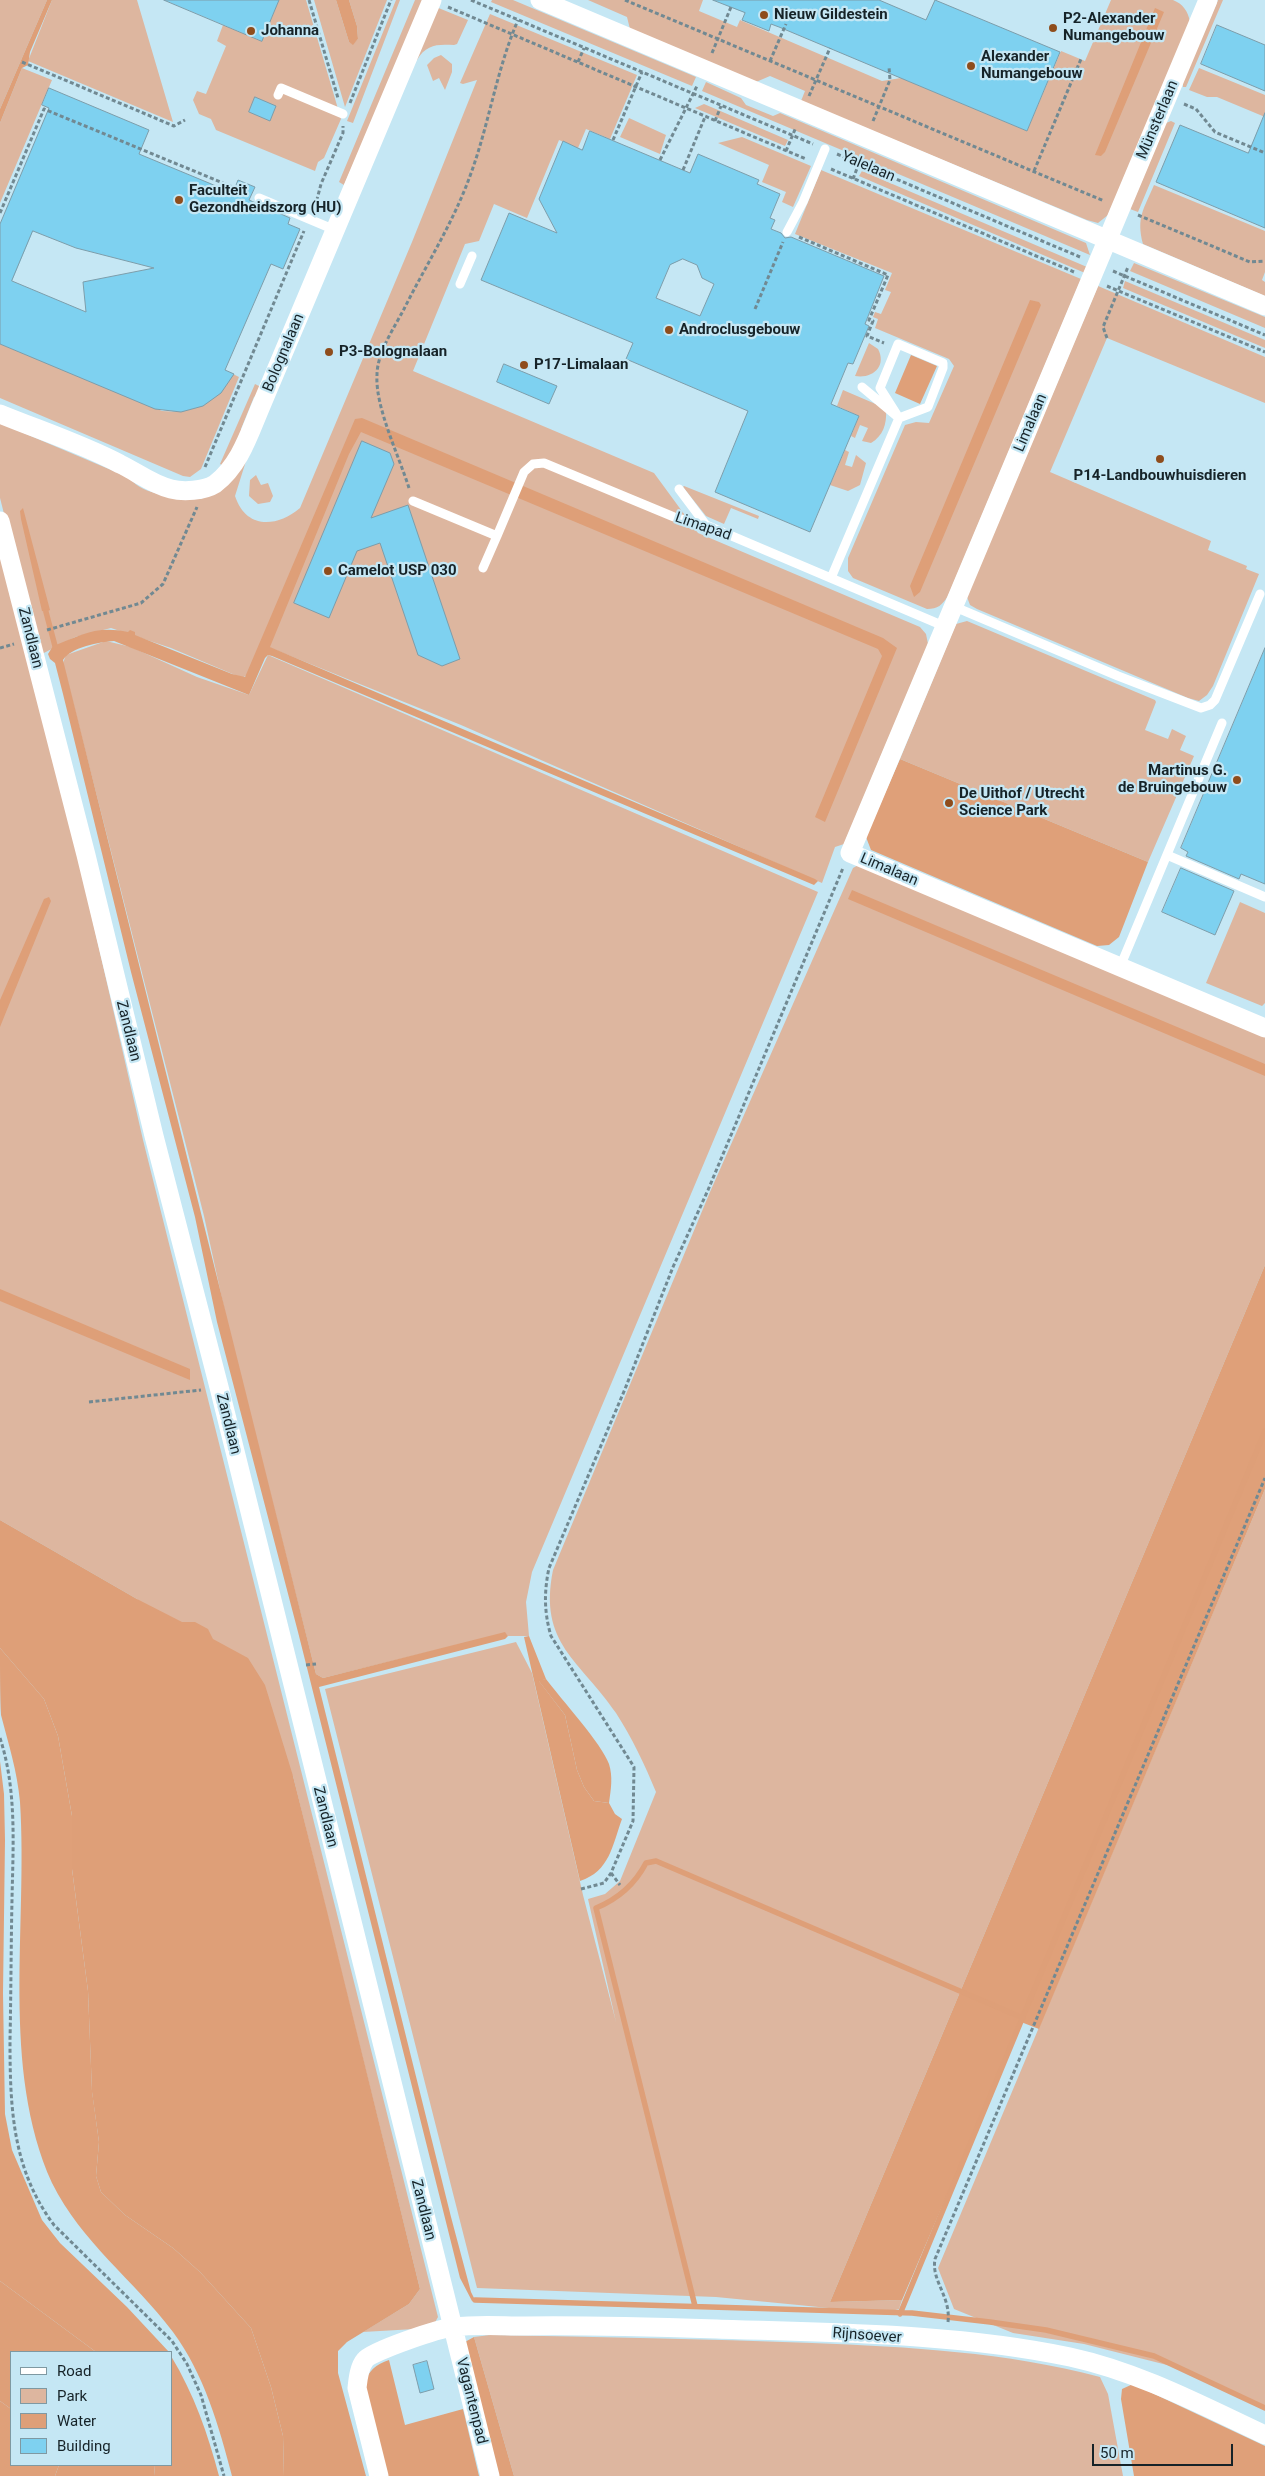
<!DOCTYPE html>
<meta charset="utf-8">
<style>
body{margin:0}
#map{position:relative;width:1265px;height:2476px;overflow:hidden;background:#c5e7f4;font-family:Roboto,sans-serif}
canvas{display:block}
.legend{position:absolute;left:10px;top:2351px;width:162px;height:115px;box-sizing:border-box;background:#c5e7f4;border:1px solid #7f99a2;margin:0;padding:6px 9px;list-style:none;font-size:15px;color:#162328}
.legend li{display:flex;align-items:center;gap:10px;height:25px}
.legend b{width:25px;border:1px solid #7f99a2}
.scale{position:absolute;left:1092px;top:2444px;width:141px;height:22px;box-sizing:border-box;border:2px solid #162328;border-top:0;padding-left:6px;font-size:15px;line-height:18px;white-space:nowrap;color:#162328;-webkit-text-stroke:4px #c5e7f4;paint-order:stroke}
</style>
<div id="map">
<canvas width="1265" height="2476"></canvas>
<ul class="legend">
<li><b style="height:6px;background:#fff"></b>Road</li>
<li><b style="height:14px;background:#ddb69f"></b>Park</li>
<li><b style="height:14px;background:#de9f78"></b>Water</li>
<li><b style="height:14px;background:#7ed1f0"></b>Building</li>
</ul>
<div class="scale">50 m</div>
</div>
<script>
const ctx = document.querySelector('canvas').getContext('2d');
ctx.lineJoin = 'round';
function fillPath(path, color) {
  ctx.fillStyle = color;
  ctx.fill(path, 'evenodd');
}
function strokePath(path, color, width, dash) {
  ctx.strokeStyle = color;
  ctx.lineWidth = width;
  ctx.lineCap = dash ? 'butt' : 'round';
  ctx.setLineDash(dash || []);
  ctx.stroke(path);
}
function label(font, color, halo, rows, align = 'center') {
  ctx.font = font + ' Roboto,sans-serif';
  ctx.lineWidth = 4.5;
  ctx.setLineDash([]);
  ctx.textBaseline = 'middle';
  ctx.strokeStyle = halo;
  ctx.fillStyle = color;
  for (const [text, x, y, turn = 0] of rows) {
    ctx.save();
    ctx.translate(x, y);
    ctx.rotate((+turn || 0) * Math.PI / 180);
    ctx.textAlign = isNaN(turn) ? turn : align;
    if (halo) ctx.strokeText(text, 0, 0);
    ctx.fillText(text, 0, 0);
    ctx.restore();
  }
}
fillPath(new Path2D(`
 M0 0H47L0 109Z
 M52 0H137L173 122 28 61Z
 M279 0H306L341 119 324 158 318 162 315 171 216 130 211 119 199 114 193 100 197 91 206 94 226 46 217 41 223 25 262 41Z
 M314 0H336L349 42 353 44 358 39 357 26 349 0H387L345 107Z
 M396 0H400L353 123 347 121Z
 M415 0H425L344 185 339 182Z
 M492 0H513L696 77 692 86 491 2Z
 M588 0H703L699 11 737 27 740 20 882 81 901 78 1027 131 1061 51 1085 61 1111 0H1173C1183 4 1188 11 1190 22L1108 215 1098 223 1087 220 801 101 805 91 770 76 756 82 630 29 627 17Z
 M1218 0H1223L1186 87H1183V81Z
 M436 7 468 20 457 44 454 45C438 44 426 44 417 60L415 57Z
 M490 14 637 75 610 139 586 129 578 148 559 140 527 218 494 204 479 241 465 244 413 371 654 473 698 533 920 627 926 634 928 644 844 844 835 847 822 883 461 725 261 644 247 675 242 678 171 648 111 628 75 637 40 655 0 498V423L130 478C141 496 183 498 201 499L230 478 246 461 235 496C246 529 276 528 300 508L412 242 477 80 463 84 460 83Z
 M441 55 452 64V72L445 90 439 78 433 81 427 65 434 58Z
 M22 68 52 80 0 203V123Z
 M1199 68 1265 95V117L1217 97H1207L1189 90Z
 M706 82 741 98 746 105 773 116 780 113 1086 243 1090 255 702 91Z
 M704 104 788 140 785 146 695 108Z
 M629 118 666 135 660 154 620 137Z
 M1171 121 1175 123 1138 212 1130 209 1166 123Z
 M742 137 811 166 793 207 782 202 786 192 762 182 769 165 718 143Z
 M821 170 1081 279 948 596C942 605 938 609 927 609L853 578 848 571V558L905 425 916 422 929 423 954 366 949 359 875 328 878 319 873 317 875 312 881 314 891 292 885 290 892 273 795 234Z
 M862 171 1087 267 1085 273 859 176Z
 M1154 185 1265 231V272L1262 280 1265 282V296L1143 244C1136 217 1144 209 1154 185Z
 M1134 263 1265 317V328L1130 271Z
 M1125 281 1265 340V348L1123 288Z
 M1098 286 1265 357V403L1107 338 1050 472 1211 541 1208 550 1247 566 1246 569 1259 574 1213 686 1207 695 1199 701 1188 698 977 609 970 605 967 597Z
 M869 343 878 349C887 366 873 379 855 376Z
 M0 344 162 411C195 414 217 402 233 374L239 377 201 469 190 477 183 476 0 398Z
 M255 384 263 388 260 394 254 397 241 429 243 436 224 466 220 464Z
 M843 390 878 405 886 410C887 424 883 436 871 443L862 441 868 428 860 425 855 438 851 436 859 416 837 406Z
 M845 450 849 452 845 465 852 467 856 455 866 463 860 485 848 491 830 485Z
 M256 475 261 485 268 483 273 496 270 502 258 504 249 496 250 480Z
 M684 486 759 516 758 519 731 508 724 524 706 516 683 487Z
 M0 542 76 848 143 1140 438 2317 432 2328 363 2332 409 2304 420 2289 293 1776 137 1599 0 1520Z
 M967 621 1155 700 1156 702 1145 730 1168 739 1172 729 1186 736 1180 750 1194 756 1148 862 900 759 956 624Z
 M106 641 131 647 197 677 249 695 268 655 818 892 532 1572 526 1602 529 1636H508L505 1633 323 1678 316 1674 228 1326 204 1216 63 663 66 655Z
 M860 864 1265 1034V1265L830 2302 902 2300 899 2309 888 2312 829 2308 716 2297 477 2288 325 1689 516 1642 532 1673 583 1895 616 2022 588 1899 605 1894 620 1881 656 1792C645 1765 632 1738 616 1713 580 1660 538 1644 553 1570L710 1192 853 868Z
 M1240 902 1265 913V1003L1262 1006 1206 983Z
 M1265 1489V2410L1171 2366 1084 2344 1013 2333 954 2309 938 2268Z
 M490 2335C597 2337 705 2339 812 2343 909 2347 1006 2352 1100 2377L1108 2394 1123 2476H514L474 2337Z`), '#ddb69f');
fillPath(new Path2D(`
 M911 355 937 366 920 404 895 393Z
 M900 759 1148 862 1119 937 1109 945 1097 946 871 850 866 837Z
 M1265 1265V1489L1039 2029 1021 2022 902 2300 830 2302Z
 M529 1636 546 1679 539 1681 565 1715 577 1770 584 1787 594 1801 609 1803 615 1814 622 1819C612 1846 610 1871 580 1881L524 1637Z
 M0 1648 44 1699 58 1736 72 1816V1869L88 1991 92 2091 99 2142 96 2176 101 2192 125 2215 173 2248 200 2272 251 2328 271 2387 283 2436 284 2476H232C219 2426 204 2374 173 2332 133 2279 82 2243 52 2183 0 2067 28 1927 20 1802 17 1770 9 1746 1 1715 0 1698 0 1667 0 1648Z
 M0 1761 4 1794 5 1840 3 1993 5 2114 12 2150 42 2220 60 2243 127 2307 169 2352H96L0 2281Z
 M474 2337 514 2476H497L463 2343Z
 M171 2356C194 2394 208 2434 219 2476H155L154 2465H171Z
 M389 2360 405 2425 463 2409 479 2476H386L364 2385C368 2371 376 2364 389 2360Z
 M1133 2384 1265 2446V2476H1134L1121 2399 1122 2389Z
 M0 2401 11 2409V2465H59L55 2476H0Z`), '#dfa079');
fillPath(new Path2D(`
 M47 0H52L30 52 28 65 22 68 0 123V109Z
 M336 0H349L357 26 358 39 353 45 349 42Z
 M1155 8 1164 12 1105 152 1101 156 1095 155Z
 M1030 300 1039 302 1041 305 920 592 914 597 910 586Z
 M362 418 883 638 897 648 825 822 815 817 882 656 878 649 361 432 349 454 270 647 815 879 818 881 814 885 272 656 268 655 265 658 249 695 114 641C100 642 71 647 63 660L316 1674 323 1678 505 1632 508 1636 505 1639 319 1687 451 2217 471 2292 475 2300 472 2301 460 2278 298 1632 217 1322 195 1217 131 972 63 694 55 663 50 659 48 654 53 646C81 635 97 625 128 632L130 630 135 632V635L232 674 245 677 355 419Z
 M23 508 50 610 46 612 42 611 21 519 20 511Z
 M852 890 1265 1064V1076L848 899Z
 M49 897 51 901 0 1027V1000L44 899Z
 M0 1289 190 1369V1380L0 1301Z
 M0 1520 137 1599 182 1622H195L208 1629 213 1639 248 1658 265 1685 293 1776 326 1907 420 2289 409 2304 347 2342 338 2351V2373L366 2476H284L283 2436 271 2387 251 2328 200 2272 173 2248 125 2215 101 2192 96 2176 99 2142 92 2092 88 1991 72 1869V1816L58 1736 44 1699 0 1648Z
 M546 1679C561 1699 602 1744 609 1764 613 1777 611 1789 609 1803L594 1801 584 1787 577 1770 565 1715 538 1680Z
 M0 2281 96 2352H11V2409L0 2401Z
 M59 2465H154L155 2476H55Z`), '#de9f78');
strokePath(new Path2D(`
 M46 612 55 646
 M475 2300 912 2313 990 2322 1046 2330 1154 2356 1265 2408
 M695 2306 596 1908C618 1899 635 1884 646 1863L656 1861 1023 2018
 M900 2314 1265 1431`), '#de9f78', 5.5);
const building = new Path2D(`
 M164 0H279L262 41Z
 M713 0H879L926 20 935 0 1060 52 1027 131 779 27 771 24 769 31 742 20 745 13Z
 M1217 25 1265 45V91L1201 64Z
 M49 88 149 130 139 154 233 193 238 180 255 187 249 200 290 218 288 224 300 229 283 269 271 264 225 370 234 374 221 393 203 406 181 412 155 409 0 344V224L49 108 42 105ZM33 231 76 248 154 268 83 282 86 312 12 281Z
 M255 97 276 106 270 121 249 112Z
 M1265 113V228L1156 182 1180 125 1248 153Z
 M590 131 690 173 698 154 759 180 757 184 780 194 770 218 775 220 771 229 781 233 785 238 791 237 884 276 865 324 869 326 853 364 848 363 831 404 859 416 810 532 715 492 748 411 626 359 633 343 481 280 509 213 557 233 539 199 563 141 582 150ZM683 259 697 265 702 278 714 284 700 316 656 298 670 265Z
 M504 364 557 386 549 404 497 382Z
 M362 441 390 453 394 464 371 518 408 505 460 659 442 666 418 655 380 543 357 551 329 618 294 603Z
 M1265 648V884L1241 874 1239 879 1186 856 1188 852 1181 848Z
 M1181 868 1234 891 1215 935 1162 912Z
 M427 2361 434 2389 420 2393 413 2365Z`);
fillPath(building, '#7ed1f0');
strokePath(building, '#7d9daa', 1);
strokePath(new Path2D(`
 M309 0 338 98
 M471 0 813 144
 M625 0 1104 201
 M448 7 806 159
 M712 53 731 7
 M770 61 786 24
 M22 62 174 126 185 120
 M578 62 584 48
 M809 96 830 48
 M350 103 391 0
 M1184 104 1196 109 1215 132 1265 153
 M715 121 721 106
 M873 121 890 80 889 67
 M613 140 642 72
 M786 151 796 127
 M837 154 1080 257
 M660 160 697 86
 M831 169 1074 272
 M683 170 705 117
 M1034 171 1081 59
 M853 179 862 155
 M315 207 321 184 343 133V126
 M0 213 44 109 247 193
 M1138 215 1250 262 1265 261
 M799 237 888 275 869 320 873 321 867 336 884 343
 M1113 271 1265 335
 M1107 286 1265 352
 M755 309 783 242
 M1107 338 1103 327 1128 267
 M205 467 304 231
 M409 488C399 456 375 407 377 375 377 353 394 328 404 309 426 265 453 223 470 176 489 125 496 71 518 20
 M47 630 141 603 163 584 197 507
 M0 648 14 644
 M89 1402 201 1390
 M306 1665 316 1664
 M0 1738C17 1790 13 1846 12 1900 11 1947 11 1993 10 2040 10 2107 12 2169 54 2225L172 2341 187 2364 201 2395 224 2476
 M611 1873 620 1885
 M581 1889 604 1883 611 1873 633 1821 634 1767 551 1636C544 1612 544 1592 549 1568L625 1389 673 1267 708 1190 843 868
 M948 2322C951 2296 931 2281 935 2259L1265 1478`), '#718992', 3, [4, 2.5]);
strokePath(new Path2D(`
 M278 95 281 88 343 114
 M259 198 335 230
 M787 232 803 202 825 149
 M460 284 472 256
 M898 344 943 363V368L928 407 899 418 880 388Z
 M679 489 706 525
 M413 501 497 536 524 472 533 464 544 463 674 517 706 525 946 627
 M483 568 497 536
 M831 578 899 418 862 387
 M955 607 1118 676 1201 708 1210 705 1215 700 1260 594
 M1167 855 1265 897
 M1120 967 1222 723`), '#fff', 9);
strokePath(new Path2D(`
 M540 0 1265 306
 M1208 0 850 853 1265 1028
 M0 414C39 430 82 444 120 464 137 472 151 484 171 489 183 492 204 491 215 484 240 465 249 434 261 406L432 0
 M0 521 86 855 154 1136 219 1387 490 2476
 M379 2476 357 2388C358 2379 359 2367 365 2360 372 2351 440 2328 454 2327 477 2324 502 2326 525 2326 589 2325 653 2327 717 2329 833 2333 956 2333 1070 2357 1139 2372 1201 2405 1265 2435`), '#fff', 19);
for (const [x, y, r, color] of [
 [764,15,5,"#8f4d1c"],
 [1053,28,5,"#8f4d1c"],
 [251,31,5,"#8f4d1c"],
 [971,66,5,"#8f4d1c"],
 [179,200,5,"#8f4d1c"],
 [669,330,5,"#8f4d1c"],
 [329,352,5,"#8f4d1c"],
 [524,365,5,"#8f4d1c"],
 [1160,459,5,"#8f4d1c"],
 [328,571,5,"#8f4d1c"],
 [1237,780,5,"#8f4d1c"],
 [949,803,5,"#8f4d1c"]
]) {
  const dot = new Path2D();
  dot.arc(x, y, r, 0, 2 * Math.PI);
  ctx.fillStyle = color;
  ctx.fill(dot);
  strokePath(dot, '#c5e7f4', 2);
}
label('bold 15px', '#162328', '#c5e7f4', [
 ["Nieuw Gildestein",774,15],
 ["P2-Alexander",1063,19],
 ["Numangebouw",1063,36],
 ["Johanna",261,31],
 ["Alexander",981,57],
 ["Numangebouw",981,74],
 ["Faculteit",189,191],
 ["Gezondheidszorg (HU)",189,208],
 ["Androclusgebouw",679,330],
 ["P3-Bolognalaan",339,352],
 ["P17-Limalaan",534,365],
 ["P14-Landbouwhuisdieren",1160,476,"center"],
 ["Camelot USP 030",338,571],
 ["Martinus G.",1227,771,"right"],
 ["de Bruingebouw",1227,788,"right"],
 ["De Uithof / Utrecht",959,794],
 ["Science Park",959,811]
], 'left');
label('15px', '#162328', '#c5e7f4', [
 ["Münsterlaan",1158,120,-67],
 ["Yalelaan",868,167,23],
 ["Bolognalaan",284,353,-67],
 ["Limalaan",1031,423,-67],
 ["Limapad",703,527,19],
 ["Zandlaan",30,638,76],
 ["Limalaan",889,870,23],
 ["Zandlaan",128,1031,76],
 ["Zandlaan",228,1424,76],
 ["Zandlaan",325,1817,76],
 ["Zandlaan",423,2210,76],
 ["Rijnsoever",867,2336,4],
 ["Vagantenpad",471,2401,76]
]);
</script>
